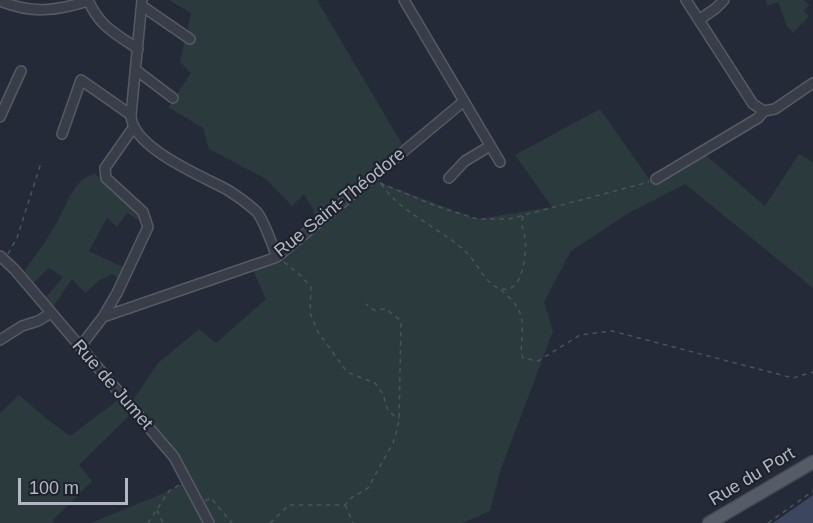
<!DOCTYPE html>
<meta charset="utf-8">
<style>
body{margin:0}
#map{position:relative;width:813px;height:523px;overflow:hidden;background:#252a38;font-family:Arial,sans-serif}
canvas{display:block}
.scale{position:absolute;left:18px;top:478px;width:110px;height:27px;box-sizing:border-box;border:3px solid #b3b7c4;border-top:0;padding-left:8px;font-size:18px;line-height:21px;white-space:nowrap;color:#b3b7c4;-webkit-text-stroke:4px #1d222d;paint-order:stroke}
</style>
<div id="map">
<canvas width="813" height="523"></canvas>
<div class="scale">100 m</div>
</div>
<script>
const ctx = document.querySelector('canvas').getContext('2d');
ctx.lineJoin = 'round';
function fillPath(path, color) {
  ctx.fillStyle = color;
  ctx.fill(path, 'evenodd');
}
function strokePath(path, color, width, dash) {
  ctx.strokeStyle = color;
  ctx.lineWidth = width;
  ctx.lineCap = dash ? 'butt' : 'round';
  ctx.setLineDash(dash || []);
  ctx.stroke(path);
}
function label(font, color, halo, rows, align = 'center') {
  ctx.font = font + ' Arial,sans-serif';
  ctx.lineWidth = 4.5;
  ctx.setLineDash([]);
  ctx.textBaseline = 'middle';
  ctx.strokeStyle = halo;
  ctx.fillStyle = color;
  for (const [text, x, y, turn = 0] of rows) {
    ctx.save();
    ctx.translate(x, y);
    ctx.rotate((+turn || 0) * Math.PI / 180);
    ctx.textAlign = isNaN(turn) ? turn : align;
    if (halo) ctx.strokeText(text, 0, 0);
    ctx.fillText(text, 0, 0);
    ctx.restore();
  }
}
fillPath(new Path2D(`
 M169 0H317L402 144 313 219 314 211 304 194 292 206 266 179 209 149 203 128 168 107 191 73 180 62 191 13Z
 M766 0H804L809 5 804 11 809 16 793 33 787 26 778 2 767 6Z
 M600 109 650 180 673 169 702 152 765 206 799 154 813 162V288L685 184 627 214 571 251 544 302 553 331 500 472 490 511 463 523H91L169 491 186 481 133 400 158 363 199 329 216 343 266 299 251 266 312 228 371 179 477 219 552 207 515 155Z
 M95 174 136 206 145 225 127 213 117 227 107 218 89 251 129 270 119 279 112 274 100 280 85 293 72 279 53 307 45 298 63 277 49 268 33 283 24 272C35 255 49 238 58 220 68 203 74 178 95 174Z
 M19 395 47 419 70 436 122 397 134 411 79 465 92 481 52 521 54 523H0V413Z`), '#2b3a3d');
fillPath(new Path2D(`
 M813 495V523H773Z`), '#3d465f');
const minor = new Path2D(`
 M88 0C100 27 115 33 138 49
 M142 0 131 115C131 147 201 176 226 189 236 195 247 203 256 211 264 219 272 245 277 257
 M404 0 500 162
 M686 0 753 104 764 111
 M0 1C32 14 56 11 88 1
 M142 6 190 39
 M699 20 716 8 724 0
 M136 70 173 98
 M764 111 775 109 813 83
 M0 117 21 71
 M62 134 81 80 131 115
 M449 178 465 161 490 146
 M656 179 758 118 764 111
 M0 256 15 270 174 457 209 523
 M103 317 117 293 148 227 143 212 106 178 105 168 133 128
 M0 340 22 326 38 321 51 313
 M80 347 103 317 277 257 464 101`);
const major = new Path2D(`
 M709 523 813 462`);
strokePath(minor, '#565a66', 12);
strokePath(major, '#414651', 15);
strokePath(new Path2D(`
 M380 183 436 206 477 219H509L649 182
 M381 184C403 215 440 227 467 253 476 262 484 279 493 285 499 290 508 291 514 286 523 279 527 249 525 238 523 230 521 225 523 216
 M8 254 17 238 41 163
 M284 262 300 275 311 287 310 313 318 332 347 372 375 383 383 394 388 411 399 419
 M501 290C517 304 524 312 522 335 522 344 520 350 523 358L538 361 580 335 612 331 793 378 813 372
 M205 501 211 498 232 523
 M345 505 353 523
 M157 510 163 523
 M148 523 169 491 179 485
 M270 523 289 505H345L351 498 368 488 393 443 397 430 399 420 401 321 386 309 374 310 366 304
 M768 523 813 491`), '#48555a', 1.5, [4.5, 4.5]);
strokePath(minor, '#383d48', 9);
strokePath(major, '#565b68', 12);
label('18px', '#b3b7c4', '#1d222d', [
 ["Rue Saint-Théodore",340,203,-39],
 ["Rue de Jumet",112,385,49],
 ["Rue du Port",752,477,-31]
]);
</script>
